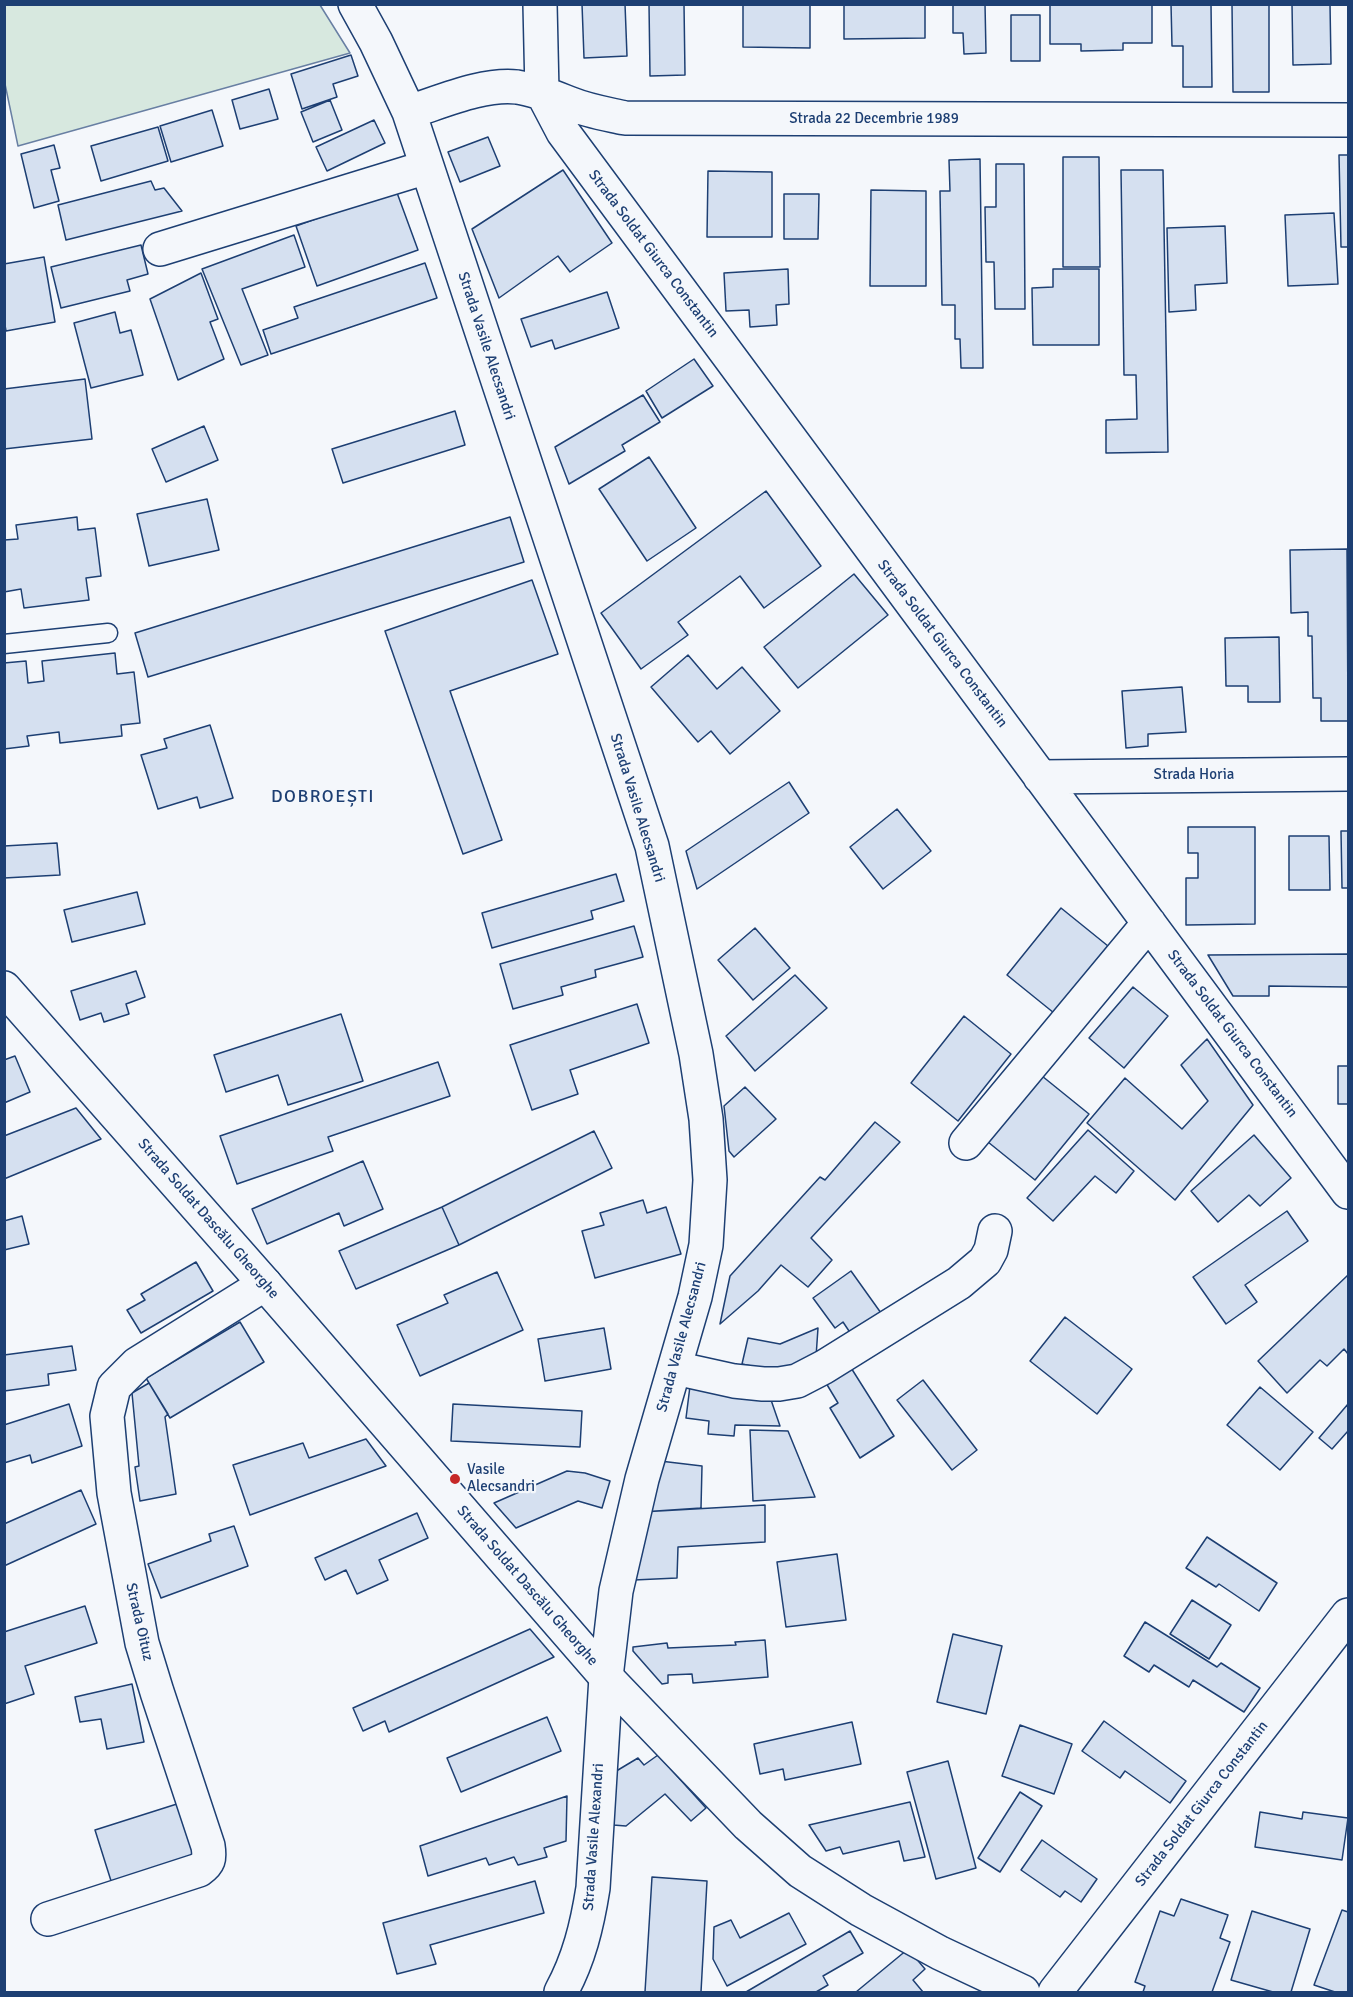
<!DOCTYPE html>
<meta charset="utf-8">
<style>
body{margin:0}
#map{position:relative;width:1353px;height:1997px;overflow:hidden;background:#f4f7fb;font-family:Signika,sans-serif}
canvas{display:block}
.frame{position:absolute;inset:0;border:6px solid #1d3f73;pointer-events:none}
</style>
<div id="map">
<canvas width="1353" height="1997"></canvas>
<div class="frame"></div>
</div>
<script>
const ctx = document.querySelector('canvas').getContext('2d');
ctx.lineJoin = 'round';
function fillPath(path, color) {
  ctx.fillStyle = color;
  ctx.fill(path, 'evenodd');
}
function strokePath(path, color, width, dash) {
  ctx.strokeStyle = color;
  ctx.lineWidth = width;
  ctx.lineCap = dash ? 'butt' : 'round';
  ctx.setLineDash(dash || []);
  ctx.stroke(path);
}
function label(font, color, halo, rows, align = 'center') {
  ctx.font = font + ' Signika,sans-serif';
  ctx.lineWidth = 4.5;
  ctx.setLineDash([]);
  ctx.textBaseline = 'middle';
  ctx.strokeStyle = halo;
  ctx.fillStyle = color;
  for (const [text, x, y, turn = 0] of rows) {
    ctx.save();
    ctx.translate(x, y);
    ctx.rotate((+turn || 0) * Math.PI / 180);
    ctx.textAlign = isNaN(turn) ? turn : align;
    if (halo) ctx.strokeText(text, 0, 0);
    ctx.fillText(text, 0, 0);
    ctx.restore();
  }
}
const green = new Path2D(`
 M4 5H320L350 53 18 146 5 84Z`);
fillPath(green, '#d7e8df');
strokePath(green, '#687fa3', 1.5);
const building = new Path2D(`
 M582 4H625L627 56 584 58Z
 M649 4H684L685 75 650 76Z
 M743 4H810V48L743 47Z
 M844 4H925V38L844 39Z
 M953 4H985L986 53 964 54 963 33H953Z
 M1050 4H1152V43H1123V50L1081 51V44H1050Z
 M1171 4H1211L1212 87H1183V46H1172Z
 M1232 4H1269V92H1233Z
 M1292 4H1330L1331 64 1293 65Z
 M1011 15H1040V61H1011Z
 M351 55 358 76 333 84 337 97 302 109 291 74Z
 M269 89 278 119 240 129 232 100Z
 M330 100 342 130 313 142 301 112Z
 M212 110 223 146 171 162 160 126Z
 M374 120 385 143 327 171 316 147Z
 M158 127 168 161 101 181 91 146Z
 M488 137 500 166 460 182 448 152Z
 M54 145 60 168 51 170 59 201 34 208 21 154Z
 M1339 155H1348V247H1341Z
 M1063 157H1099L1100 267H1063Z
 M980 159 983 368H961L960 339H955V305H942L940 191H950L949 160Z
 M996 164H1024L1025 309H995L994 262H986L985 207H996Z
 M563 170 612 243 570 272 558 256 499 298 472 229Z
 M1121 170H1163L1168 452 1106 453V420L1137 419 1136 375H1124Z
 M708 171 772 172V237H707Z
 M151 181 155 190 164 188 182 211 66 240 58 205Z
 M396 190 418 250 317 286 296 226Z
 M871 190 926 191V286H870Z
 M784 194H819L818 239H784Z
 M1334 213 1338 284 1288 286 1285 215Z
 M1225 226 1227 283 1195 285 1196 310 1169 312 1167 228Z
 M294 235 305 267 242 289 268 355 241 365 202 269Z
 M141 245 148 274 127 280 130 291 61 308 51 267Z
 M44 257 55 322 6 331 4 320V264Z
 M425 263 437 298 271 354 263 330 298 318 294 307Z
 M788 269 789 304 776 305 777 325 750 327 749 310 726 311 724 273Z
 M1053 269H1099V345H1033L1032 288 1053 287Z
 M201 273 218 319 210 322 224 359 178 380 150 299Z
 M607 292 619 328 555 349 552 340 531 347 521 319Z
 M115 312 120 333 131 330 143 375 91 388 74 323Z
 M694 359 713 386 662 418 646 391Z
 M85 379 92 439 4 449V389Z
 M643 395 660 422 622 445 625 451 569 484 555 447Z
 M455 411 465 445 343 483 332 449Z
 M204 426 218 460 166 482 152 449Z
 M649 457 696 528 647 561 599 489Z
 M766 491 821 566 764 608 740 576 678 622 688 635 641 669 601 613Z
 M207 499 219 550 149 566 137 514Z
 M77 517 78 530 95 528 101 576 86 578 89 600 24 608 21 589 4 592V540L18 539 16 525Z
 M510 517 524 562 148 677 135 633Z
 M1347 549 1348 721H1321V698H1313L1312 636H1308V612L1291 613 1290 550Z
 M854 574 888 615 798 688 764 647Z
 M532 580 558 654 450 691 502 840 463 854 385 631Z
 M1279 637 1280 702H1248V686H1226L1225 638Z
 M115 653 117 674 134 672 140 723 121 725 122 736 60 743 59 732 27 736 29 746 4 749V663L26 661 28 683 44 681 42 661Z
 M688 655 717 689 742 667 780 711 730 754 711 731 698 742 651 687Z
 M1182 687 1186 732 1148 734V746L1126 748 1122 691Z
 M210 725 233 798 200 808 197 797 158 809 141 755 167 748 164 739Z
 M789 782 809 813 697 889 686 851Z
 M897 809 931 851 883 889 850 847Z
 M1188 827H1255V924L1186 925V878H1198V853H1188Z
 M1341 831H1348V888H1342Z
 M1289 836H1329L1330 890H1289Z
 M57 843 60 875 4 878V846Z
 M616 874 624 901 591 911 593 919 492 948 482 913Z
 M137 892 145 924 72 942 64 910Z
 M1061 908 1108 946 1054 1013 1007 975Z
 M634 926 643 957 595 970 596 977 561 987 563 995 513 1009 500 964Z
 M755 928 790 968 753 1000 718 960Z
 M1348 954V987L1269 986V996H1233L1208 955Z
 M136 971 145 997 126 1004 129 1014 104 1022 101 1013 80 1020 71 991Z
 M795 975 827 1008 755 1071 726 1036Z
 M1133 987 1168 1016 1124 1068 1089 1038Z
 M637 1004 649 1043 570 1070 578 1094 532 1110 510 1045Z
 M341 1014 363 1081 288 1105 278 1075 226 1092 214 1055Z
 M964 1016 1011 1054 958 1121 911 1083Z
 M1207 1039 1253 1105 1175 1200 1087 1123 1125 1078 1182 1129 1208 1101 1181 1065Z
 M15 1056 30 1092 4 1103V1060Z
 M438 1062 450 1096 328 1137 333 1151 237 1184 220 1136Z
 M1338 1066H1348V1104H1338Z
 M1042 1076 1089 1114 1035 1180 988 1142Z
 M745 1087 776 1119 734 1157 729 1151 724 1106Z
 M76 1108 101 1139 4 1179V1136Z
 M875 1122 900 1142 811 1238 832 1260 808 1287 781 1265 758 1291 720 1324 730 1276 820 1177 825 1180Z
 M1088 1130 1134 1171 1116 1193 1095 1176 1053 1221 1027 1198Z
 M594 1131 612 1168 459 1245 442 1207Z
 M1254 1135 1291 1178 1260 1206 1249 1195 1218 1222 1191 1191Z
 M363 1161 383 1209 344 1226 339 1213 267 1244 252 1209Z
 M643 1200 647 1213 666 1207 681 1254 595 1278 582 1231 604 1225 600 1213Z
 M442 1207 459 1245 356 1289 339 1251Z
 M1287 1211 1308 1241 1245 1285 1257 1302 1226 1324 1193 1277Z
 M22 1216 29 1244 4 1250V1221Z
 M196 1262 213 1291 141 1333 127 1310 145 1300 141 1294Z
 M851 1271 881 1313 851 1334 843 1322 835 1328 813 1298Z
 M497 1272 523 1330 420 1376 397 1325 448 1303 444 1295Z
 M1348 1275V1354L1344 1349 1327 1366 1320 1360 1287 1393 1258 1361Z
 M1065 1317 1132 1369 1097 1414 1030 1361Z
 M240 1322 264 1362 170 1418 146 1378Z
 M604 1328 611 1369 545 1381 538 1339Z
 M818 1328 816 1357 784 1370 774 1371 742 1364 748 1338 780 1344Z
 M72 1346 76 1370 48 1374 49 1385 4 1391V1355Z
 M848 1363 894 1436 860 1458 830 1408 838 1403 823 1378Z
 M923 1380 977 1450 952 1470 897 1400Z
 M149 1383 168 1414 165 1417 176 1494 140 1501 135 1467 139 1466 132 1393Z
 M690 1386 770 1397 780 1426 735 1425 734 1436 708 1434 709 1421 686 1418Z
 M1260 1387 1313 1432 1280 1470 1227 1425Z
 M69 1404 82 1446 32 1463 30 1455 4 1463V1425Z
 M453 1404 582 1411 580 1447 451 1441Z
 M1348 1404V1431L1332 1449 1319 1438Z
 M750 1430 788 1431 815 1497 753 1501Z
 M366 1439 386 1466 250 1515 233 1465 303 1443 309 1458Z
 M660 1461 702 1466 701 1508 641 1512Z
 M567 1471 585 1473 610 1481 602 1508 578 1501 516 1528 494 1503Z
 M81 1490 96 1524 4 1566V1524Z
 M765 1505V1542L678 1547 677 1578 634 1580 641 1512Z
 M417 1513 428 1538 379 1560 388 1580 357 1594 346 1570 325 1580 315 1558Z
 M234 1526 248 1566 161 1598 148 1564 211 1541 209 1534Z
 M1207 1537 1277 1583 1259 1611 1219 1584 1216 1587 1186 1568Z
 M837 1554 846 1620 786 1627 777 1562Z
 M1192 1600 1231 1625 1209 1659 1170 1634Z
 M85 1606 97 1643 25 1666 34 1694 4 1704V1632Z
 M1145 1622 1217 1667 1221 1663 1260 1688 1244 1712 1193 1680 1189 1687 1154 1665 1149 1672 1124 1656Z
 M530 1629 554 1657 389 1732 385 1721 363 1731 353 1708Z
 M953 1634 1002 1646 986 1714 937 1702Z
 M765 1640 768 1677 693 1683 692 1674 668 1675V1683L662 1684 633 1651V1647L667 1643 668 1648 736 1645 735 1642Z
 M132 1684 144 1742 107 1749 101 1719 80 1722 75 1697Z
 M547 1717 561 1751 461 1792 447 1758Z
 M1104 1721 1186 1781 1170 1803 1125 1771 1120 1778 1082 1751Z
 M852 1722 861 1764 785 1780 783 1769 760 1774 754 1744Z
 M1020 1725 1072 1744 1054 1794 1002 1776Z
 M658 1755 706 1808 691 1821 665 1794 626 1826 613 1825V1773L638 1758 644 1765Z
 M948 1761 976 1868 936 1879 907 1772Z
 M1020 1792 1042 1806 1000 1872 978 1858Z
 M567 1796 566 1841 544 1848 547 1857 518 1865 514 1857 489 1865 486 1858 428 1876 420 1846Z
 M910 1802 925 1857 904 1861 899 1841 843 1854 840 1847 826 1851 809 1825Z
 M180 1803 197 1857 112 1884 95 1830Z
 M1260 1812 1302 1819 1303 1812 1348 1818 1342 1860 1255 1847Z
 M1042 1840 1097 1879 1081 1902 1065 1891 1060 1897 1021 1870Z
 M652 1877 707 1881 701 1992H645Z
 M535 1881 544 1913 430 1945 436 1964 397 1974 383 1923Z
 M1181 1899 1228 1915 1220 1938 1230 1942 1212 1992H1143L1145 1986 1135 1982 1160 1911 1174 1916Z
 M1342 1910 1348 1912V1992H1335L1314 1985Z
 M1252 1911 1310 1929 1291 1992H1273L1231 1980Z
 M789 1913 806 1944 727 1986 713 1959 714 1927 731 1920 740 1938Z
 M850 1931 863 1953 823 1976 828 1985 816 1992H746Z
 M908 1949 925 1969 913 1980 923 1992H856Z`);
fillPath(building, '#d5e0f0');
strokePath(building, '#1d3f73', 1.5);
const service = new Path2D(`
 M4 644 108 633`);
const minor = new Path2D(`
 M355 4 376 42 409 112 652 846 696 1054 706 1119 710 1180 706 1245 695 1297 642 1479 616 1591 606 1677 593 1888C587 1926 579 1959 561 1992
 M540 4 542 92 563 132 1348 1192
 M409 112C441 102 484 83 517 87 537 90 553 97 571 104 588 111 607 114 625 118L1348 120
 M160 249 427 167
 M1040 777 1348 774
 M966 1143 1149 923
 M675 1368 734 1381 763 1384H779L797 1381 824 1367 959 1283 985 1261 991 1250 995 1231
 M48 1919 199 1870C209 1863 210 1859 208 1846L157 1692 142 1643 114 1493 107 1416 114 1387 137 1364 265 1284
 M1055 1992 1348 1615`);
const tertiary = new Path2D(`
 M4 988 265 1284 606 1677 748 1825 800 1871 861 1910 940 1953 1023 1992`);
strokePath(service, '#1d3f73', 21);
strokePath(minor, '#1d3f73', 36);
strokePath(tertiary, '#1d3f73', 36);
strokePath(service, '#f4f7fb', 18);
strokePath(minor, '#f4f7fb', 33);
strokePath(tertiary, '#f4f7fb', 33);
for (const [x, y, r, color] of [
 [455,1479,6,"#c62828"]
]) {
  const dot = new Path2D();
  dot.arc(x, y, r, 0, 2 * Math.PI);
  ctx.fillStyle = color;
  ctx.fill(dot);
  strokePath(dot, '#f4f7fb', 2);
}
label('15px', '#1d3f73', '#f4f7fb', [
 ["Strada 22 Decembrie 1989",874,119],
 ["Strada Soldat Giurca Constantin",653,254,53],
 ["Strada Vasile Alecsandri",486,346,72],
 ["Strada Soldat Giurca Constantin",942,644,53],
 ["Strada Horia",1194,775],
 ["Strada Vasile Alecsandri",637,808,73],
 ["Strada Soldat Giurca Constantin",1232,1034,53],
 ["Strada Soldat Dascălu Gheorghe",208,1219,49],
 ["Strada Vasile Alecsandri",682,1337,-75],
 ["Strada Soldat Dascălu Gheorghe",527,1586,49],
 ["Strada Oituz",139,1622,77],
 ["Strada Soldat Giurca Constantin",1202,1804,-52],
 ["Strada Vasile Alexandri",594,1837,-86]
]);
label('15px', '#1d3f73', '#f4f7fb', [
 ["Vasile",467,1470],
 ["Alecsandri",467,1487]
], 'left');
ctx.letterSpacing = '1.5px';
label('18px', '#1d3f73', '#f4f7fb', [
 ["DOBROEȘTI",323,797]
]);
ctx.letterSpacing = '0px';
</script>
